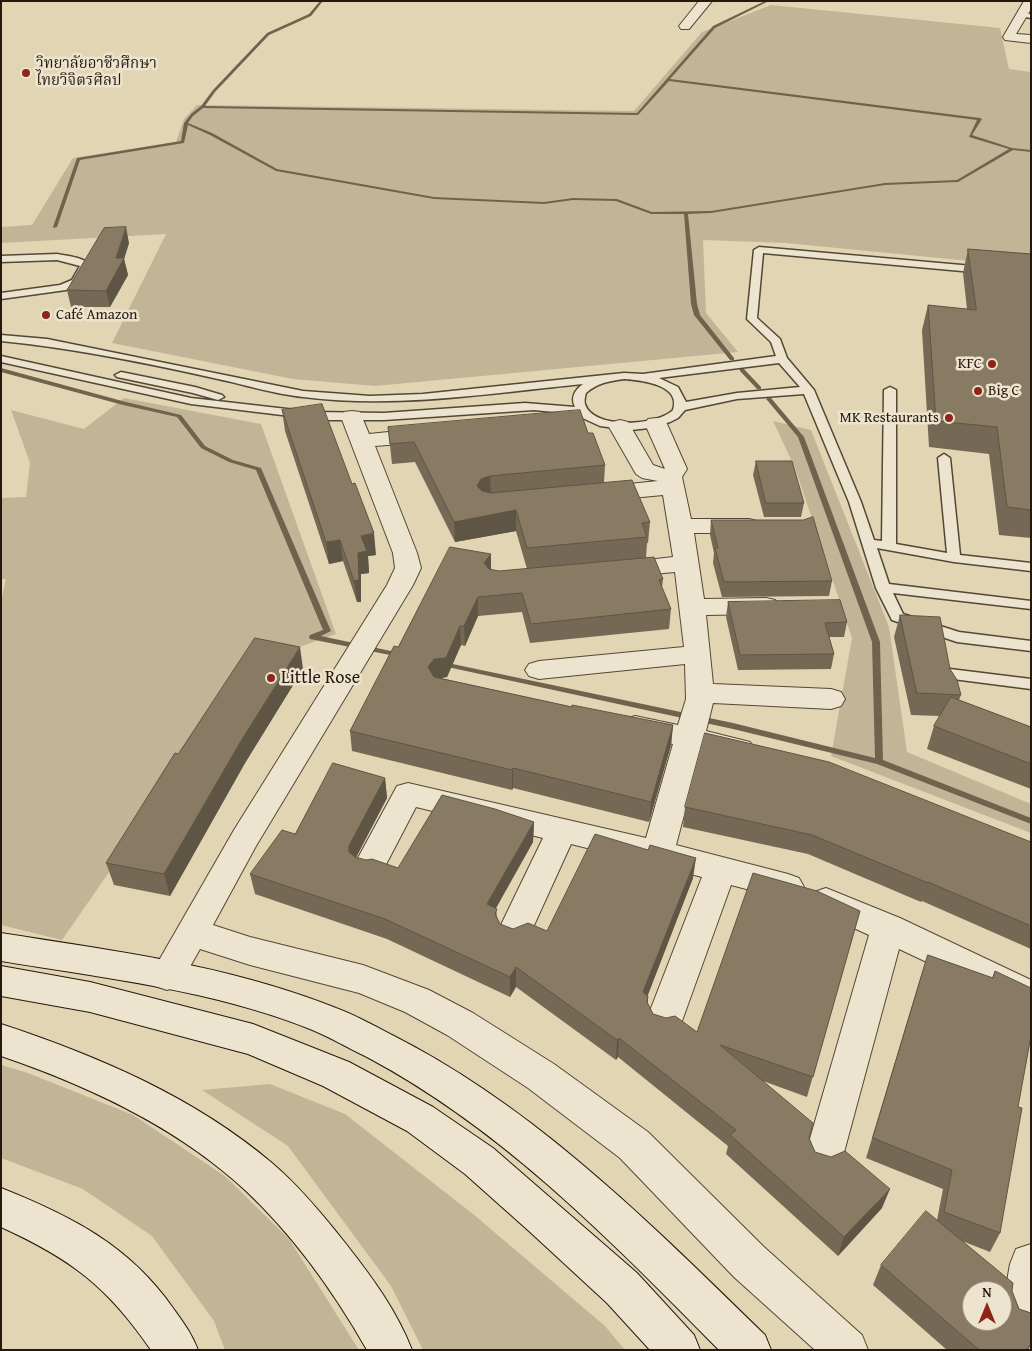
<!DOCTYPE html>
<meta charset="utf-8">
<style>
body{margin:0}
#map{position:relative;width:1032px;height:1351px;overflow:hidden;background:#e2d5b3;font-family:"Gentium Book Plus",serif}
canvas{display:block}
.frame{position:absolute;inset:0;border:2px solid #26180c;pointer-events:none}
.north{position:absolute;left:962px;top:1281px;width:50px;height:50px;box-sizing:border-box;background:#ece4ce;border:1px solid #9d9280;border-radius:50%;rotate:0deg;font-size:14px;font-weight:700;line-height:20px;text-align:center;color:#26180c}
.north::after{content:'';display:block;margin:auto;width:18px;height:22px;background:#8f2418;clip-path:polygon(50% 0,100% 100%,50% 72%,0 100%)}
</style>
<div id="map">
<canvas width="1032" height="1351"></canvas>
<div class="frame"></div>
<div class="north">N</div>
</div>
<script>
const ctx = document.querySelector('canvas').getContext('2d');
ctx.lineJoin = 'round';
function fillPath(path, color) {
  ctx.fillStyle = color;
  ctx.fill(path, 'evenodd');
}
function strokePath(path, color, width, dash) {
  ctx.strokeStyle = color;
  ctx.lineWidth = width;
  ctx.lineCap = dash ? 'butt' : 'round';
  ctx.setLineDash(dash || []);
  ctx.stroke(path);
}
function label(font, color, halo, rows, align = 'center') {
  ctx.font = font + ' "Gentium Book Plus","Noto Serif Thai",serif';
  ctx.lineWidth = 5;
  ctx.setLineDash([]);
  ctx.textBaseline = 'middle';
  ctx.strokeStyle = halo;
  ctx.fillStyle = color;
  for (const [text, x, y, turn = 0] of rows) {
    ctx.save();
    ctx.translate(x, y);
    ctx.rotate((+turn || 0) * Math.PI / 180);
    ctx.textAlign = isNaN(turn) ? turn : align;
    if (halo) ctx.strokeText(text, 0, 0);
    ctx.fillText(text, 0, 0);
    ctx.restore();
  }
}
fillPath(new Path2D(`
 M771 5 1000 28 1009 69 1031 72V267L786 243 703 240 706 313 738 352 375 386 293 379 112 343 166 234 1 243V227L32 225 73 158 176 142 184 119 197 105 634 111 702 32Z
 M124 398 261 424 336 634 254 663 62 940 1 925V602L6 579H1V498L26 497 30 463 11 410 84 429Z
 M773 421 811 430 889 627 907 752 1031 804V833L831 756 852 638 795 468Z
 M1 1065 28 1073 133 1115 225 1176 289 1239 359 1350H225L214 1321 152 1236 83 1189 1 1158Z
 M270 1084 345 1114 473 1214 605 1326 625 1350H423L391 1286 288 1146 202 1090Z`), '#c2b597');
fillPath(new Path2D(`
 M320 1H323L311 16 269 35 215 92 205 106 637 113 713 26 765 1H769L715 28 670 79 980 118 982 119 972 135 1012 148 1031 150V152L1013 150 958 182 885 185 711 213 688 214 697 304 700 315 734 358V360H730L694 315 691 304 684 214H651L616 201 573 200 544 204 434 199 276 171 210 135 188 125 184 143 80 160 57 227 53 228V227L77 158 181 141 184 123 191 114 201 106 213 90 267 33 309 14ZM669 81 977 120 969 137 1009 149 957 180 885 183 711 211 652 212 617 199 573 198 544 202 434 197 277 169 212 133 188 123 193 116 203 108 638 115Z
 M1 368 126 402 181 415 205 446 233 460 261 468 331 631 321 636 400 653 404 655 403 657H400L310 639 309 637 310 635 323 630 256 470 229 462 201 448 177 417 123 405 1 372Z
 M742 368 744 369 761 387V389H757L740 371V369Z
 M769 397 771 398 804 437 880 642 883 760 1031 818V824L877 764 733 729 443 666 439 664 443 662 733 723 875 758 872 642 798 437 767 400 766 399Z`), '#70634e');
const lane = new Path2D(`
 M1022 13 1031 14V18L1020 16 1019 15Z
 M759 247 984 267 989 270 984 273 763 253 757 318 780 339 787 358 814 390 861 502 874 540 882 541 884 390 890 387 896 390V544L947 553 938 458 944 454 950 458 960 555 1031 563V571L954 562 877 548 889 584 1031 601V609L893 593 903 614 959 632 1031 641V651L957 642 892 620 876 588 849 502 804 394 737 399 685 410 678 418 670 422 649 428 631 430 600 426 574 414 534 410 384 420H323L191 404 1 362V356L191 398 313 412 384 413 525 403 575 407C570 397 575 390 583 384 490 393 396 409 303 397 274 394 246 385 218 379 147 363 74 348 1 341V335L47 339 303 391 370 396 423 394 624 373 643 374 776 356 771 342 747 319 754 250ZM779 363 800 387 737 393 686 402 678 387 659 378ZM624 379C639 380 682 384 673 410 657 426 593 430 585 404 584 401 585 396 586 393 597 383 609 381 624 379Z
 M57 254C68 256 82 257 91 265L80 284 66 290 1 299V293L60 285 72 280 80 266 57 260 1 262V256Z
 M121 372 195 387 222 395 224 397 218 400 193 393 117 377 115 375Z
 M950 669 1031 679V689L945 678 943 674 945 670Z`);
const street = new Path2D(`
 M699 1H712L689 29H681L679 26Z
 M1024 1H1031V9L1016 34 1031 35V43L1005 40 1003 37Z
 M352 411 360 412 369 434 427 428 435 430 438 435 435 440 427 442 375 446 417 553 421 568 413 585 256 846 213 925 250 937 363 965 429 990 473 1013 554 1064 648 1132 764 1247 862 1335 868 1350H815L734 1277 620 1158 528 1088 447 1035 405 1012 359 993 250 965 200 949 179 986 167 990 155 986 150 976 234 830 387 585 395 568 393 553 341 417 344 412Z
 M656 418 664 419 667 424 687 469 682 477 691 519H749L757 521 761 526 757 531 749 533H694L704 599 766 598 775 600 779 606 775 612 766 614 706 615 713 684 831 689 841 692 845 699 841 706 831 709 713 703 706 731 750 742 755 749 750 756 740 759 701 751 676 845 788 874 799 878 804 887 799 896 788 900 731 885 682 1021 677 1032 664 1036 651 1032 646 1021 702 877 571 844 526 943 514 947 502 943 497 933 543 838 416 807 380 876 369 879 358 876 353 867 397 786 408 783 646 838 673 744 625 733 621 726 625 719 635 716 678 725 686 699 685 664 539 679 529 676 525 670 529 664 539 661 684 647 675 572 621 577 612 574 608 569 612 564 673 557 663 495 600 501 592 499 588 494 592 489 600 487 658 481 642 478 636 474 609 427 612 422 620 420 628 422 653 465 665 469 645 424 648 419Z
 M826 888 900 918 1031 980V1011L899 949 843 1156 838 1169 824 1174 810 1169 805 1156 869 935 814 910 810 901 814 892Z
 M1031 1244V1329L1023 1332 1008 1326 1002 1310 1010 1264 1016 1249Z`);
const secondary = new Path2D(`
 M1 933C114 951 229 965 336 1008 355 1015 373 1025 392 1035 536 1108 650 1223 765 1335L771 1350H719C611 1241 504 1130 367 1057 348 1048 330 1037 310 1029 212 990 104 978 1 961Z
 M1 966 90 982 253 1024 349 1062 433 1107 493 1148 637 1273 694 1335 700 1350H650L607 1303 529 1231 465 1174 407 1131 323 1086 248 1054 90 1012 1 996Z
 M1 1024C98 1056 194 1097 272 1163 300 1187 324 1216 346 1244 372 1277 397 1311 412 1350H367C334 1292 294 1236 245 1190 177 1127 89 1086 1 1056Z
 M1 1188C71 1216 129 1245 173 1308 183 1322 192 1334 198 1350H151C107 1286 71 1259 1 1227Z`);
strokePath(lane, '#554736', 3);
strokePath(street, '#554736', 2);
strokePath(secondary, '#26180c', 2);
fillPath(lane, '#ece4ce');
fillPath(street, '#ece4ce');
fillPath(secondary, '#ece4ce');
fillPath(new Path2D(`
 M129 243 124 259 128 275 110 307H71L67 290Z
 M968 249 1031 254V538L999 535 989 454 929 447 922 330 928 305 967 309 963 273Z
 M282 410 376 555 368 556 369 573 361 574V602H357L343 561 329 564 285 431Z
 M388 427 588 433 605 465 604 482 650 522 648 543H647L646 558 663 579 662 587 671 609 669 629 530 643 522 612 478 616 465 646 461 645 447 677 440 678 572 707 673 725 671 745 649 822 513 788 512 790 352 751 350 731 398 647 491 554V570L499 571 527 569 516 531 455 542 415 462 392 464Z
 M756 461 804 503 801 517H764L753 475Z
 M711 520 832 581 829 596 722 597 713 563 714 553 710 535Z
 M728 602 847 622 844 637H829L834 654 831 669 738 670 726 617Z
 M900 615 950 669 961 695 959 700 1031 727V789L927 749 934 726 940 716 911 715 894 637Z
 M303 669 245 763 170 896 114 885 106 863 178 754Z
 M385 778 387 798 356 858 398 868 534 822 533 842 496 908 497 917 500 924 513 929 547 931 693 878 648 995V1004L653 1014 697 1032 860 911 807 1097 763 1081 809 1138 815 1152 882 1208 838 1256 726 1154 728 1146 618 1057 616 1060 516 987 510 997 387 939 255 894 250 874 295 834Z
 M685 807 1031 842V949L922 901 921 902 808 854 683 827Z
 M928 955 992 978 995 971 1018 1107 1000 1233 990 1252 962 1241 1012 1291 1019 1309 1031 1313V1345L1028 1350H947L873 1285 881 1265 937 1220 943 1189 866 1158 921 976Z`), '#756955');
fillPath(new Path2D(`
 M126 227 129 243 124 259 128 275 110 307 106 291 116 258Z
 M490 476 491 496 482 499 477 486 481 479Z
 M516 510V531L455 542 454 522Z
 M374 533 376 555 368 556 369 573 361 574V602H357L354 581 361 536Z
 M340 540 343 561 329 564 326 542Z
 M491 554V573L484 563Z
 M478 597V616L465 646 464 626Z
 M460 626 461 645 447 677 435 679 428 667 434 659Z
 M300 647 303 669 245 763 170 896 164 874 241 741Z
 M673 725 671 745 649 822 651 802Z
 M513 768V788L512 790V770Z
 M385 778 387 798 351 866 349 846Z
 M534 822 533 842 487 924V904Z
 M696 858 693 878 641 1012 643 992Z
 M516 967V987L510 997V977Z
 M619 1038 618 1057 616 1060 617 1040Z
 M890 1189 882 1208 838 1256 844 1237Z`), '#5f5545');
const building = new Path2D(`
 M126 227 116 258H124L106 291 67 290 104 228Z
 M968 249 1031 254V510L1007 507 997 427 936 421 928 305 976 310Z
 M322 404 352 484 355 483 374 533 361 536 367 551 358 553 359 580 354 581 340 540 326 542 282 410Z
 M580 410 588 433H593L605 465 490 476 481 479 477 486 482 491 491 493 632 480 650 522 642 523 647 537 527 548 516 510 454 522 414 442 390 444 388 427Z
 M756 461H792L804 503H766Z
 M813 517 832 581 724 582 715 548H718L711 520H803Z
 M450 547 491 554 484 563 489 569 499 571 654 557 663 579 659 580 671 609 531 624 522 593 478 597 464 626H460L446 658 434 659 428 667 434 677 572 707V705L673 725 651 802 513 768 512 770 350 731 394 646 398 647Z
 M840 600 847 622 825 623 834 654 740 655 728 602Z
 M900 615 940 617 950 669 957 680 961 695 917 693Z
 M255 638 300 647 241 741 164 874 106 863 175 753 178 754Z
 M951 697 1031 727V764L934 726Z
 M705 733 829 762 1031 842V926L928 882V883L812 835 685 807Z
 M333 763 385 778 349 846V852L355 857 366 860 372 859 398 868 442 795 495 809 534 822 487 904 497 909 495 914 500 924 513 929 528 923 547 931 595 834 648 850 650 845 696 858 643 992 648 996 647 1002 653 1014 666 1018 675 1016 697 1032 753 873 817 891 860 911 813 1077 720 1045 813 1123 809 1138 815 1152 831 1157 845 1151 890 1189 844 1237 730 1135 736 1130 619 1038 617 1040 516 967 510 977 385 919 250 874 282 830 295 834Z
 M928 955 993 978 995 971 1031 988V1036L1018 1107 1022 1108 1000 1233 944 1212 952 1170 873 1138Z
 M926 1211 1013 1283 1012 1291 1019 1309 1031 1313V1344L1026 1350H979L881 1265ZM972 1291H1002V1321H972Z`);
fillPath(building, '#887a63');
strokePath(building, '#5f5545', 1);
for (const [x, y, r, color] of [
 [26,73,5,"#8f2418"],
 [46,315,5,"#8f2418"],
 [992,364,5,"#8f2418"],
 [978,391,5,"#8f2418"],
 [949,418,5,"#8f2418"],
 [271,678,5,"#8f2418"]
]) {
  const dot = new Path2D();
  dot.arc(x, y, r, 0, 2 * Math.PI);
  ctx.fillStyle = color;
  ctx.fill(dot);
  strokePath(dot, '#ece4ce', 2);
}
label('15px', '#26180c', '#ece4ce', [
 ["วิทยาลัยอาชีวศึกษา",36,64],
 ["ไทยวิจิตรศิลป",36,81],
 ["Café Amazon",56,315],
 ["KFC",982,364,"right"],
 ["Big C",988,391],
 ["MK Restaurants",939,418,"right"]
], 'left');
label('18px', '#26180c', '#ece4ce', [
 ["Little Rose",281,678]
], 'left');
</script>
